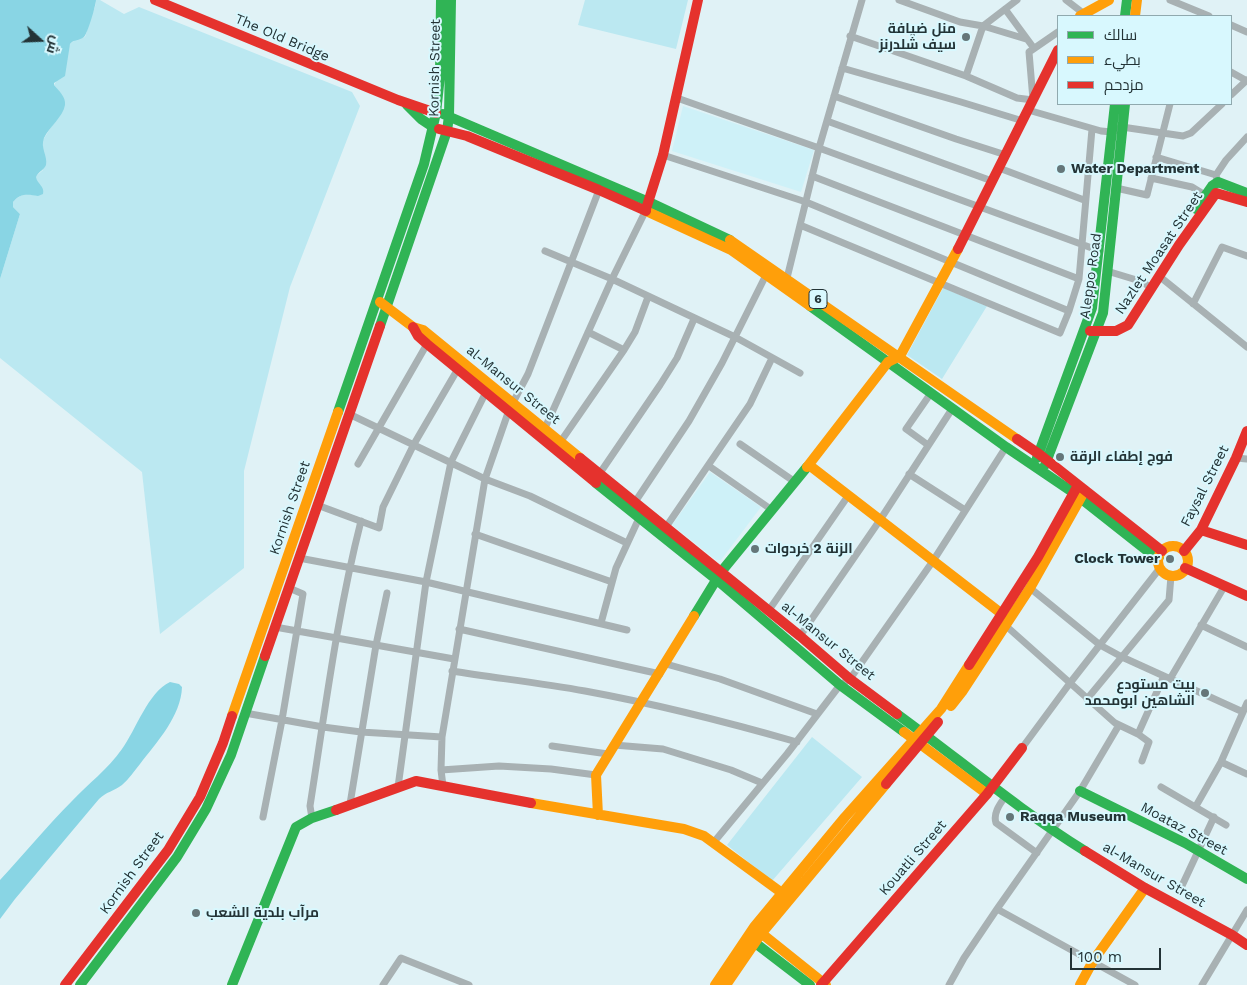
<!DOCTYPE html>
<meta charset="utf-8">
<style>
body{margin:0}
#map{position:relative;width:1247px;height:985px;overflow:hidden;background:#e0f2f6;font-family:"Work Sans",Cairo,sans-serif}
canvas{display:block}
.legend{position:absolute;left:1057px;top:15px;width:175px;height:90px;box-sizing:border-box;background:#d8f8fe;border:1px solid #90a9ae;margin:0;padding:6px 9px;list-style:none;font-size:15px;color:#233336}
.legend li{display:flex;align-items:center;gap:10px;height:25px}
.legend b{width:25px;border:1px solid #90a9ae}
.north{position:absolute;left:15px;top:15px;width:50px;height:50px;-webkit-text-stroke:4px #d8f8fe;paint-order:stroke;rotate:110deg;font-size:14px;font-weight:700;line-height:20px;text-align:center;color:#233336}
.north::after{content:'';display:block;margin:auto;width:18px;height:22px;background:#233336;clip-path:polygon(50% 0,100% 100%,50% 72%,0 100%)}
.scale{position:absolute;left:1070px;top:948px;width:91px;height:22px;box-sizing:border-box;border:2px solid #233336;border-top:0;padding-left:6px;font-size:15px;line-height:18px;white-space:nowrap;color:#233336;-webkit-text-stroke:4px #d8f8fe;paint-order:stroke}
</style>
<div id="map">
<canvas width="1247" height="985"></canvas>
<ul class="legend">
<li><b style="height:6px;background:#30b455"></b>سالك</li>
<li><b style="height:6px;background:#ff9f0a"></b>بطيء</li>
<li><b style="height:6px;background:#e5322d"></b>مزدحم</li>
</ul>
<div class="north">ش</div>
<div class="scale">100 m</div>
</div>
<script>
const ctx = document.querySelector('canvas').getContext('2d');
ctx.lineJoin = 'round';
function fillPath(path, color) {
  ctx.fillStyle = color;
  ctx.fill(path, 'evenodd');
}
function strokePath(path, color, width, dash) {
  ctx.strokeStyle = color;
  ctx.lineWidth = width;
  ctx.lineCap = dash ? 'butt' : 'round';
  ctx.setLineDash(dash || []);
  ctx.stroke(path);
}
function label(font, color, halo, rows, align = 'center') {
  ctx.font = font + ' "Work Sans",Cairo,sans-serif';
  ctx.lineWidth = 4;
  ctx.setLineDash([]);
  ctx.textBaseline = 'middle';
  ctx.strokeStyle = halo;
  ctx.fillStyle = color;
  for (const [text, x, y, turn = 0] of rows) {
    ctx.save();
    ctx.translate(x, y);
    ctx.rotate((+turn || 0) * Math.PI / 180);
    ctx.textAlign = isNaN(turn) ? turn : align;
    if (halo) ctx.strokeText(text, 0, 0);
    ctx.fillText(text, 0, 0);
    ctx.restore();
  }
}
fillPath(new Path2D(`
 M683 106 814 150 801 192 672 151Z
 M710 472 761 507 721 560H716L672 525Z`), '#cef1f8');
fillPath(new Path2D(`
 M96 0H100L124 14 139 7 352 92 360 106 290 287 244 471V568L160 634 142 472 0 358V279L20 214 13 207V202C18 196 26 192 34 195L35 177 43 170V140L64 106 61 94 54 85 57 80 70 44 75 40 85 37C88 30 87 26 89 20 92 13 96 8 96 0Z
 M585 0H688L676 49 578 25Z
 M943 288 987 306 942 379 907 355Z
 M812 737 862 777 772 881 727 845Z`), '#bbe8f1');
fillPath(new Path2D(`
 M0 0H96C96 5 87 35 84 37 79 41 74 39 70 44L65 76 54 83V85C59 91 66 97 65 105 63 117 49 127 44 138 40 148 48 156 46 165 44 170 38 172 36 177 37 184 45 186 43 194L38 196C28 194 20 193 13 202V207L20 214 0 279Z
 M170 682 179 684 182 687C181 716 157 742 140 764 134 771 129 779 122 785 114 791 106 792 99 799L15 899 0 919V880C24 854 47 826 72 801 88 784 108 769 122 749 136 730 148 692 170 682Z`), '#89d5e4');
strokePath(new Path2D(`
 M899 0 960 22 983 26 1017 0
 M1066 0 1083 13
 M1170 0 1209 16
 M1005 9 1033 47
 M1231 25 1247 32
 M850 36 966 76 1017 98 1033 100 1029 52 1058 32
 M842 68 961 102 1023 121
 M1231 72 1247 81
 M966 76 983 26 1026 39
 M1231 95 1247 80
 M834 96 956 139 1006 155
 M677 98 819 148 1100 251
 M1028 110 1101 131 1112 132 1122 127 1183 136 1191 133 1222 104
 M827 121 992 181
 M663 155 806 202 1069 311
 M1156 157 1216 175
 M999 168 1084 200
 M812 176 1079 279
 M1151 178 1192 187 1205 195
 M1218 185 1216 175 1226 160 1247 137
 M1116 188 1147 195 1170 104
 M800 225 1060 333 1069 311 1079 279 1092 129
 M545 251 612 279 735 337 800 373
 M1107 271 1140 281 1147 285
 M1159 276 1247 347
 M785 279 787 278 819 148 862 0
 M1193 304 1222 247 1247 256
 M588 332 624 350
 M349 414 485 479 530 496 627 543
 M545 428 612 279 646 210
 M561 441 624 350 635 332 648 297
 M740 444 795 482
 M928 445 906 429 931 393
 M1236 458 1247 459
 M358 464 427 344
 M709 466 772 510
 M600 473 660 385 677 358 694 319
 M909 474 965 510
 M635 502 689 421 722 363 766 275
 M317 505 379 528 383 507 414 444 459 367
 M666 527 750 404 772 358
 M475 534 612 582
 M299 558 426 582 627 630
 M1030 588 1100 645 1122 657 1243 712
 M769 610 848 496
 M601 623 616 568 640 516
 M1005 625 1115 723 1138 734
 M1201 625 1247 647
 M275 627 454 659
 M459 629 660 674
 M800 636 880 520 952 409
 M666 664 720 679 817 714
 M452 671C496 678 541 683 585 691 656 704 727 722 797 742
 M1170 679 1224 587
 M1087 699 1169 600 1171 576
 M245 713 323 727 361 732 442 737
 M614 745 663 749 731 770 762 783
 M552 746 608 754
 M1022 748 1070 683 1160 568
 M1142 761 1149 742 1138 734 1164 676
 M1221 762 1247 774
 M441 770 499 766 551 769 596 775
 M443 786 441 770 442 737 485 479 509 410 528 374 599 190
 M398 787 426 582 451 462 486 392
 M1161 787 1226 825
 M1005 797C999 805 993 814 996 823L1037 853
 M350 804 376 645 387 593
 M1196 806 1221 762 1247 703
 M263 817 282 720 303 594 289 588
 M312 818 310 806C325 711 337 615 361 521
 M714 842 787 754 840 685 850 679 933 561 1006 447
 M1180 890 1214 817
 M997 909 1135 985
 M383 985 401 958 469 985
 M949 985 964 958 997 909 1080 791 1119 725
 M1202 985 1247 910`), '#a8b1b3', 7);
strokePath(new Path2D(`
 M1125 16 1127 0
 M407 105 421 119 433 127
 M443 114 649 202 730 240
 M1196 209 1212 186 1218 182 1247 193
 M810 306 1006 447 1074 493 1150 553 1159 557
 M380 326 447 131 449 116 451 0
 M338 412 424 164 436 113 440 76 441 0
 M1037 458 1092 308 1115 104
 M1045 465 1103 313 1125 104
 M596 483 717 580 840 685 904 732
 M694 616 721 572 807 467
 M897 714C960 760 1019 810 1085 851
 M1080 791 1185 843 1247 879
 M750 939 810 985
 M80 985 177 857 206 809 231 755 265 656
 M232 985 296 827 312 818 336 810`), '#30b455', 10);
strokePath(new Path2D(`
 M1080 16 1109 0
 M1135 16 1137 0
 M646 211 731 250 810 306
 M730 240 1017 439
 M380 302 413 327 423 330 580 458
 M809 465 1002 614
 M807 467 888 362 900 356 958 249
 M1158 561a15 15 0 1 1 30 0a15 15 0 1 1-30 0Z
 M951 706 962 692 1030 588 1084 492
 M232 716 338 412
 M904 732 987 794
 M531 803 684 829 704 836 782 893
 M598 815 596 775 694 616
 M756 929 826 985
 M715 985 754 927 845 817 941 709 969 665
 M726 985 761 934 886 784
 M1080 985 1093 961 1145 888`), '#ff9f0a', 10);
strokePath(new Path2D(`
 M155 0 398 100 436 113
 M439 129 467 136 599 190 646 211
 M646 209 663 155 698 0
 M958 249 1058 50
 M413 327 418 336 427 344 596 483
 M1090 331H1116L1128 325 1179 245 1216 193 1247 202
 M1017 439 1039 454 1162 551
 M580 458 800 636 850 679 897 714
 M1201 530 1247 545
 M1184 551 1201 530 1236 458 1247 431
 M1185 568 1247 596
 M265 656 380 326
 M969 665 1038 557 1077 487
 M886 784 938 722
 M336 810 416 781 531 803
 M1085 851 1145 888 1232 935 1247 945
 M65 985 168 850 200 797 223 743 232 716
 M821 985 987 794 1022 748`), '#e5322d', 10);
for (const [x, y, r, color] of [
 [966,37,5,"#657679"],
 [1061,169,5,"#657679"],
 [1060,457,5,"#657679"],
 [755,549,5,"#657679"],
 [1170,559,5,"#657679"],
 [1205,693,5,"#657679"],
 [1010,817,5,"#657679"],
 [196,913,5,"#657679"]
]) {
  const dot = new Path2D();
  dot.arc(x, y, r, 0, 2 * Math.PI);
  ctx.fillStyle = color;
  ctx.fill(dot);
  strokePath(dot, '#d8f8fe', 2);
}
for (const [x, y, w] of [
 [818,299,18]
]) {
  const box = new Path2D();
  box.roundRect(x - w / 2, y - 9.5, w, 19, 4);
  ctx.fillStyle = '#d8f8fe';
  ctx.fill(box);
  strokePath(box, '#233336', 1);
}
label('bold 12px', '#233336', null, [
 ["6",818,299]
]);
label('bold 14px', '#233336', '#d8f8fe', [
 ["منل ضيافة",956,29,"right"],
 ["سيف شلدرنز",956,45,"right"],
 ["Water Department",1071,169],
 ["فوج إطفاء الرقة",1070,457],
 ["الزنة 2 خردوات",765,549],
 ["Clock Tower",1160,559,"right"],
 ["بيت مستودع",1195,685,"right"],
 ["الشاهين ابومحمد",1195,701,"right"],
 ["Raqqa Museum",1020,817],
 ["مرآب بلدية الشعب",206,913]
], 'left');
label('14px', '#233336', '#d8f8fe', [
 ["The Old Bridge",282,38,23],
 ["Kornish Street",435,68,-89],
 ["Nazlet Moasat Street",1159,253,-56],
 ["Aleppo Road",1091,276,-82],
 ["al-Mansur Street",513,385,39],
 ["Faysal Street",1205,486,-63],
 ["Kornish Street",290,508,-71],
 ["al-Mansur Street",828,641,39],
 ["Moataz Street",1184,829,28],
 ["Kouatli Street",913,858,-49],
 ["Kornish Street",132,873,-54],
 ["al-Mansur Street",1154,875,30]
]);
</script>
